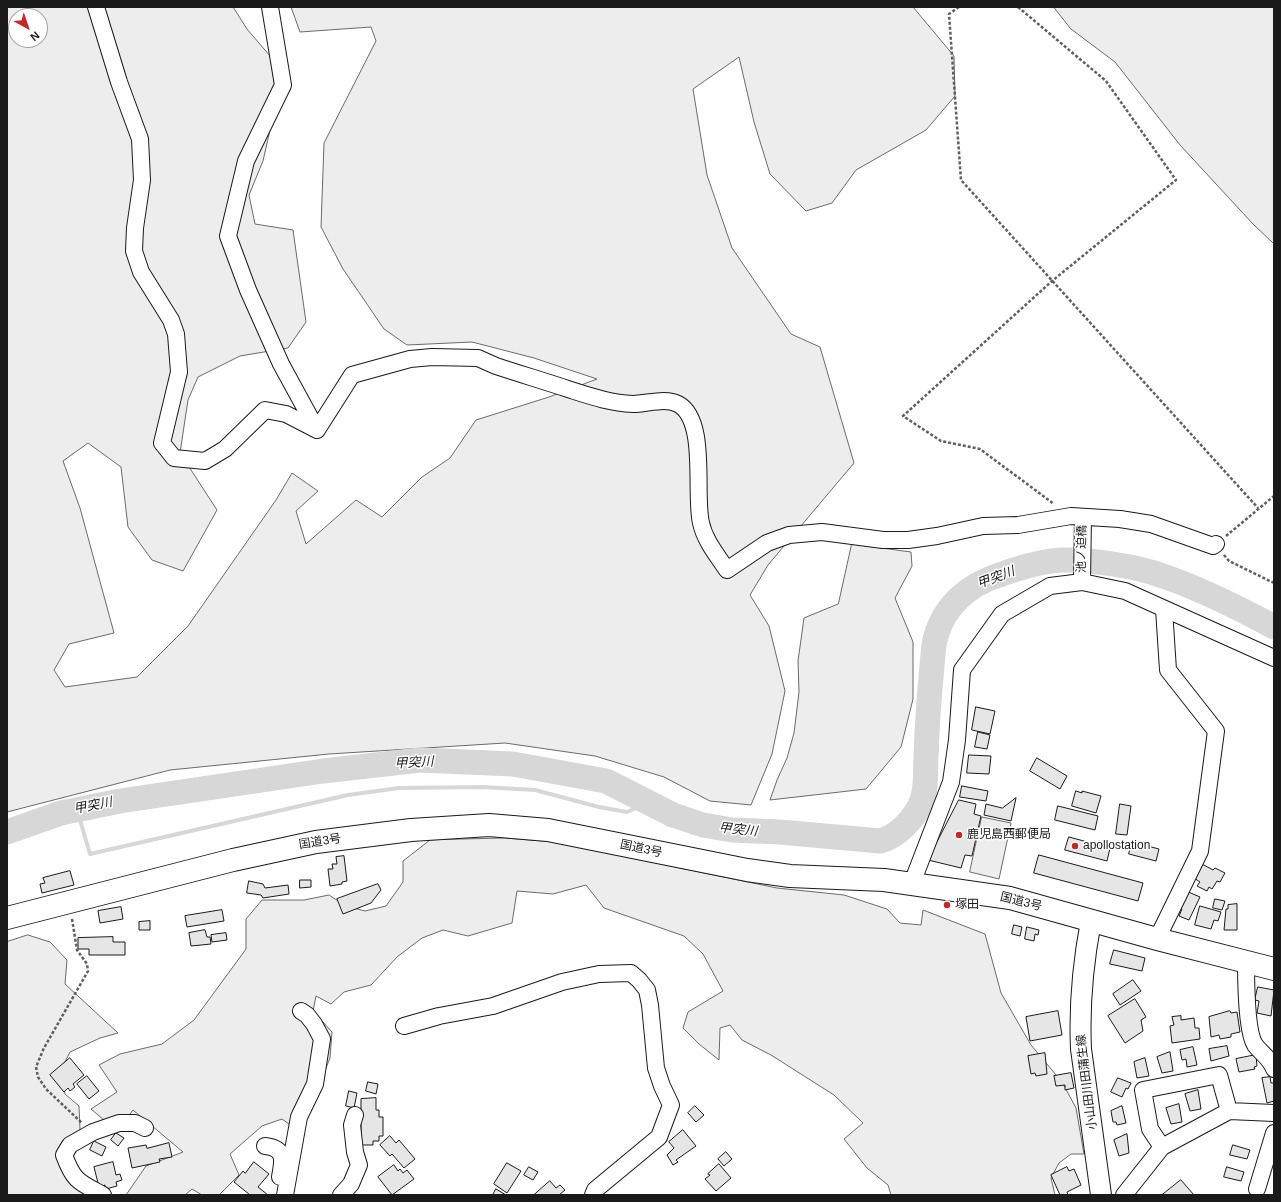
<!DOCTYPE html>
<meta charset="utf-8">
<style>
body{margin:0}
#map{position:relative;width:1281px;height:1202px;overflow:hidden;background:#fff;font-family:Arial,sans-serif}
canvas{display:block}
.frame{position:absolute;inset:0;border:8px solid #1a1a1a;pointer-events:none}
.north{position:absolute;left:8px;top:8px;width:40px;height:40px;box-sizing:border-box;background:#fff;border:1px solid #a3a3a3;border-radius:50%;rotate:140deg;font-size:11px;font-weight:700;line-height:16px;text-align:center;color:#1a1a1a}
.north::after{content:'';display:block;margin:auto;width:14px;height:18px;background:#c62828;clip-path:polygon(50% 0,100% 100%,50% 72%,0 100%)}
</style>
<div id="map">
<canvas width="1281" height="1202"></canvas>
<div class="frame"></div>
<div class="north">N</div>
</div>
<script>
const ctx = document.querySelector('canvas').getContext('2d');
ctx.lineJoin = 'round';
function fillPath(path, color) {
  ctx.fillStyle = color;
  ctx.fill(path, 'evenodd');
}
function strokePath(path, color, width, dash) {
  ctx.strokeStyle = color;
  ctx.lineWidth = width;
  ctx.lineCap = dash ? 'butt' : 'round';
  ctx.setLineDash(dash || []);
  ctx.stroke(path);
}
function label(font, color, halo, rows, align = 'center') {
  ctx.font = font + ' Arial,"Noto Sans JP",sans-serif';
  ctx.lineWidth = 3;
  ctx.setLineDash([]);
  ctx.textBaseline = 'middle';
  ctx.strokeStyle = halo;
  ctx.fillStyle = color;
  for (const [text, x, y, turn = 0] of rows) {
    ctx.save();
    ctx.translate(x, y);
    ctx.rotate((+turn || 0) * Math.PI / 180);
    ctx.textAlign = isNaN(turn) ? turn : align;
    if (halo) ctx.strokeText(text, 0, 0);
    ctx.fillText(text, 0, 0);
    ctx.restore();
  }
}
const built = new Path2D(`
 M7 7H233L247 29 270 56 277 99 263 161 249 195 255 224 293 230 306 322 288 348 240 356 198 377 188 400 180 453 217 510 183 571 152 560 128 527 121 467 88 443 63 461 80 508 114 633 69 644 54 670 65 687 137 677 188 626 276 500 292 473 318 491 296 511 306 544 356 500 382 517 422 477 450 458 476 420 549 397 597 379 534 358 472 342 407 345 384 329 343 269 321 227 324 143 376 41 371 27 300 32 291 7H913L954 56 955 96 926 130 856 170 832 203 806 211 770 174 754 122 739 57 693 89 707 175 732 248 791 334 820 347 854 463 768 565 750 595 769 626 785 691 772 754 751 805 710 801 664 777 595 756 505 743 329 754 170 770 7 812ZM16 16H40V40H16Z
 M1054 7H1274V244L1253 224 1180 145 1115 62 1071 29Z
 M852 544 911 552 912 566 895 598 913 642V699L901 747 866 789 770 800 777 780 787 758 794 733 799 692 798 661 804 618 838 604Z
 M982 817 1011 823 999 879 970 872Z
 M505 838 555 842 777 888 844 895 887 909 900 923 921 925 923 910 985 934 1001 993 1031 1045 1062 1082 1076 1108 1084 1154H1071L1059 1163 1051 1178 1055 1195H891L888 1185 867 1168 844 1139 863 1123 834 1095 771 1055 742 1040 730 1025 720 1028 719 1060 699 1044 683 1028 688 1012 723 991 703 954 684 936 604 908 586 885 553 894 517 891 512 923 468 936 443 930 422 938 397 957 371 985 344 992 331 1004 316 996 313 1011 332 1032 330 1058 300 1132 282 1119 262 1126 230 1154 239 1175 219 1195H202L192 1189 185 1195H126L146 1166 183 1152 133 1110 122 1125 112 1127 91 1109 117 1092 99 1065 120 1054 162 1044 194 1020 246 949V919L262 900H304L329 895 346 906 365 911 386 906 403 882V861L430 840Z
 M28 935 50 942 67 960 65 984 118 1033 100 1038 70 1052 61 1070 65 1094 79 1106 80 1129 72 1154 80 1179 109 1195H7V942Z`);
fillPath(built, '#ededed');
strokePath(built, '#6a6a6a', 1);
strokePath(new Path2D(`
 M77 810 90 854 348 795 399 788 482 787 535 790 599 807 627 812 634 809 646 801`), '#d7d7d7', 4);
strokePath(new Path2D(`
 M7 832 61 813 120 801 323 771 420 760 513 764 606 781 673 815 703 825 732 830 780 832 880 841C897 837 914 819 921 803 927 790 925 771 926 757 927 727 929 697 932 666 933 657 933 645 936 636 945 605 969 585 999 575 1016 569 1046 560 1064 560 1094 560 1136 566 1163 576 1201 589 1239 608 1274 627`), '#d7d7d7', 25);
const building = new Path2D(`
 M976 707 995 711 990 734 972 730Z
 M978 732 990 735 987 749 975 747Z
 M969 755 991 756 989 774 967 773Z
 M1037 758 1067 776 1060 789 1030 771Z
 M962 786 988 791 986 801 960 797Z
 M1076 791 1082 793V791L1101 796 1096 813 1072 806Z
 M1016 798 1011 821 984 815 986 804 1002 808Z
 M959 800 976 804 974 814 981 816 972 856 965 855 961 868 928 860Z
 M1120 804 1131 806 1127 835 1116 834Z
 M1058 806 1098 816 1095 830 1055 820Z
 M1069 837 1110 848 1107 861 1065 850Z
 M1132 842 1159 849 1156 861 1129 854Z
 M1039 855 1143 883 1138 901 1034 873Z
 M344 856 347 881 342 882V884L330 886 328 869H333L332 864H337L336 857Z
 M1202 864 1213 870 1215 868 1225 873 1220 882 1217 881 1212 889 1209 887 1207 891 1197 886 1200 882 1194 878Z
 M70 871 74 885 42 893 40 884 45 883 43 878Z
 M300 880H311V887L300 888Z
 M249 881 263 884 265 888 288 885 289 894 263 898 261 895 247 893Z
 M378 884 381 890 371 903 343 914 337 899Z
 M1186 891 1200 897 1189 920 1179 916 1182 909 1178 907Z
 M1215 899 1225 901 1222 910 1213 908Z
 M1237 904V930H1224L1226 909H1228V905Z
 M1200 906 1221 912 1218 921 1214 920 1211 929 1195 925Z
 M121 907 123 919 100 923 98 911Z
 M222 910 224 921 187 927 185 916Z
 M150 921V930H139V922Z
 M1014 925 1022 927 1020 936 1012 934Z
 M1027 927 1039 930 1038 935 1035 934 1034 941 1025 939Z
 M205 930 207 937H210L211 944 191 946 189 933Z
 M226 933 227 940 212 942 211 935Z
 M113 937V942H125V955H89V949H78V938Z
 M1114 950 1145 958 1142 971 1110 964Z
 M1133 980 1141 991 1120 1005 1113 994Z
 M1258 987 1274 990 1271 1016 1257 1013 1259 1001 1255 1000Z
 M1135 999 1146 1017 1141 1020 1143 1031 1125 1043 1108 1016Z
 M1058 1011 1062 1035 1030 1041 1026 1017Z
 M1230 1011 1231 1013 1237 1012 1240 1032 1231 1034V1037L1220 1039 1219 1035 1211 1037 1209 1017Z
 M1181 1016V1020L1194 1018 1195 1028H1199L1200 1039 1172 1043 1170 1026 1174 1025 1172 1017Z
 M1227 1046 1229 1056 1211 1061 1209 1049Z
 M1193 1047 1197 1065 1187 1067 1186 1059 1182 1060 1180 1050Z
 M1170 1052 1173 1071 1162 1073 1157 1057Z
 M1045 1053 1047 1074 1036 1076 1035 1073 1031 1074 1028 1056Z
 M1256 1055 1257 1066 1254 1067 1255 1069 1239 1072 1236 1059Z
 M70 1058 84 1075 73 1084 75 1087 70 1091 68 1088 64 1092 50 1075Z
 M1145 1058 1149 1076 1137 1078 1134 1062Z
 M1071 1073 1074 1088 1065 1090V1085L1056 1086 1054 1076Z
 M87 1076 99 1091 89 1099 77 1084Z
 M1270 1077 1271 1083H1274V1101L1267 1103 1262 1078Z
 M1118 1078 1131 1083 1128 1089 1126 1088 1122 1097 1111 1092Z
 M368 1082 378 1084 376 1094 366 1091Z
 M1198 1090 1201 1109 1190 1111 1185 1094Z
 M349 1091 357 1093 354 1108 346 1106Z
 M376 1098V1110H379V1117H383V1136H379V1141H373V1145H361V1099Z
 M1179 1104 1182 1122 1171 1124 1166 1108Z
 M695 1106 704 1115 696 1122 688 1113Z
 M1122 1106 1126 1123 1117 1125 1116 1122H1113L1111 1111Z
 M683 1130 696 1146 676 1160 678 1162 673 1165 667 1155 674 1148 669 1142Z
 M116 1133 124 1138 118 1146 111 1140Z
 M1127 1134 1129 1153 1119 1156 1114 1140Z
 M390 1136 396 1143 399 1140 415 1159 404 1168 392 1154 390 1156 380 1145Z
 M94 1141 106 1147 102 1156 90 1150Z
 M169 1143 172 1157 159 1159 160 1162 132 1168 128 1148 146 1145 147 1148Z
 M1233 1145 1250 1150 1247 1159 1230 1155Z
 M726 1152 732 1159 724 1166 718 1159Z
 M113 1162 116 1175 120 1174 122 1180 116 1182 117 1186 106 1189 105 1185 99 1187 94 1167Z
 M254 1162 269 1174 258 1187 268 1195H250L234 1182 243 1171 245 1173Z
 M507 1163 521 1171 507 1193 494 1184Z
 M719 1164 731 1178 716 1191 705 1179 710 1175 708 1174Z
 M394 1165 398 1171 400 1169 403 1173 407 1170 414 1179 392 1195 378 1177Z
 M529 1167 538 1172 533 1180 524 1175Z
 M1067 1167 1069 1171 1074 1169 1081 1185 1067 1192 1068 1195H1060L1051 1175Z
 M1227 1167 1244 1172 1241 1181 1224 1177Z
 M1181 1180 1194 1195H1162Z
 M550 1181 556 1188 560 1185 565 1190 559 1195H534Z
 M496 1189 506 1195H493Z`);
fillPath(building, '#e6e6e6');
strokePath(building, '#1a1a1a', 1);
const minor = new Path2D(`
 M96 7 119 82 140 139 142 180 135 228 134 251 141 272 171 320 176 334 179 372 162 443 174 458 205 461 225 449 265 410 286 414 317 430
 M270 7 283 85 246 161 228 236 248 290 281 364 317 430
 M317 430 352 375 410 359 432 357 478 358 496 366C520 374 544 381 568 389 590 396 610 403 633 404 647 404 665 397 678 404 708 420 694 494 701 523 705 541 717 555 727 570L767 543 789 535 822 532 883 540H908L937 536 983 526 1018 525 1071 516 1120 519 1151 524 1213 546 1216 544
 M1082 582 1083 517
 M912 883 951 782 957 740 962 670 1002 614 1050 586 1082 582 1125 591 1274 658
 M1157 939 1200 851 1216 731 1168 670 1164 609
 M1246 961C1246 979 1246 1031 1255 1045 1262 1054 1270 1058 1274 1069
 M404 1026 439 1016 493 1006 562 982 599 974 631 973 639 980 647 990 650 1005 656 1068 662 1086 671 1105 659 1137 595 1190 593 1195
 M1229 1111 1274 1113
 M265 1146C286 1148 283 1161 280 1177
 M1257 1189 1274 1133
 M103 1195C79 1182 74 1182 64 1155L70 1145 93 1132 119 1123H135L145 1128
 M285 1195 299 1117 315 1084 322 1039 314 1024 307 1015 301 1011
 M341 1195 351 1184 359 1165 355 1152 352 1125 355 1115
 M1124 1195 1162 1147 1229 1111 1219 1075 1143 1090 1150 1129 1162 1147`);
const major = new Path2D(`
 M1091 921C1083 963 1079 1005 1081 1049L1101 1195`);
const highway = new Path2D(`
 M7 918 233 860 316 842 411 830 489 825 548 830 747 870 790 876 884 880 1010 898 1157 939 1274 969`);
strokePath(minor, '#1a1a1a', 18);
strokePath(major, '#1a1a1a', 22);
strokePath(highway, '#1a1a1a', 24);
strokePath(new Path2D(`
 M959 7 949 14 961 180 1258 508
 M1018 7 1106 81 1176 180 1052 281 903 416 941 441 980 449 1054 504
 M1226 536 1274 496
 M1224 555 1229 561 1274 583
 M72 919 77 950 87 964 88 971 44 1048 36 1067 38 1077 46 1089 82 1123`), '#5f5f5f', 2.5, [3, 2]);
strokePath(minor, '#fff', 16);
strokePath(major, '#fff', 20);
strokePath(highway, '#fff', 22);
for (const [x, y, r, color] of [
 [959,835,4,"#c62828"],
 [1075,846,4,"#c62828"],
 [947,905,4,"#c62828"]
]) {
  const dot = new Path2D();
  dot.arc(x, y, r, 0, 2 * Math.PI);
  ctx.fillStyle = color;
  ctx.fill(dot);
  strokePath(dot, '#fff', 1.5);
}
label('12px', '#1a1a1a', '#fff', [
 ["池ノ迫橋",1082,549,-89],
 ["国道3号",320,842,-9],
 ["国道3号",641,849,12],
 ["国道3号",1021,902,14],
 ["小山田川田蒲生線",1087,1082,-97]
]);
label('12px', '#1a1a1a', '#fff', [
 ["鹿児島西郵便局",967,835],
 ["apollostation",1083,846],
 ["塚田",955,905]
], 'left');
label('italic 13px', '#1a1a1a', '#fff', [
 ["甲突川",996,578,-21],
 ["甲突川",414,763,-3],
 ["甲突川",93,806,-11],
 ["甲突川",738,830,6]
]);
</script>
